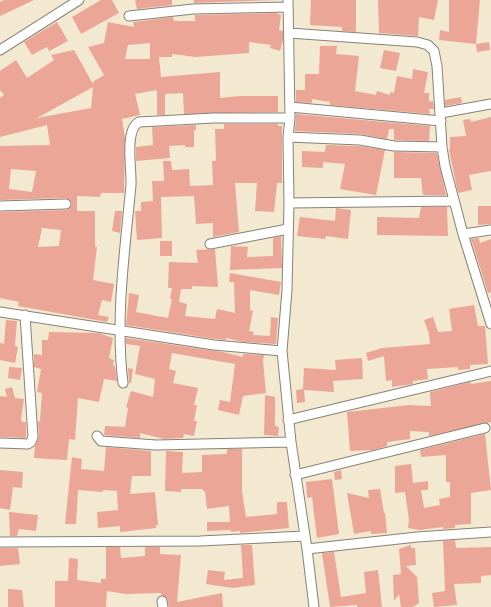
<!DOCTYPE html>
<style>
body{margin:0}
canvas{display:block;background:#f2e9d0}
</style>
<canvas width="491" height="607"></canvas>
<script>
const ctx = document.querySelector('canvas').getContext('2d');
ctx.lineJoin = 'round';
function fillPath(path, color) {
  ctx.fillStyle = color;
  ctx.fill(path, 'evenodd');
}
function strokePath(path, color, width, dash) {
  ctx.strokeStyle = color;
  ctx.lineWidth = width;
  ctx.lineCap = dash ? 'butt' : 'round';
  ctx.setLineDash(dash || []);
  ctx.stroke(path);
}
fillPath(new Path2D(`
 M4 0H34L0 16V2Z
 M101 0H112L119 13 81 34 72 17Z
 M135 0H172V5L137 9Z
 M194 0H277L194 3Z
 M311 0H356V32L342 31V27L310 25Z
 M378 0H438L434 20 419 17 418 36 379 33Z
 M449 0H480L476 44 489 42 490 50 477 52 476 44 439 40 440 30 449 32Z
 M276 13 281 15 279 30 283 31V40L280 51 270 48 271 45 249 42V53L196 57 172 54V57H159L161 77 220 72V98L240 96H278V112L184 114 183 93 165 94V115H157V90L135 94 140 115 122 119 125 138 124 193H101L100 197 77 196V211H95V247H97L93 280 114 284 111 302 102 300 98 315 109 317 107 322 18 306 19 302 0 298V212L66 210 69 209 72 204 71 201 66 198 0 200V146L50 145 47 125 0 137V98L4 95 0 90V71L16 60 27 78 54 60 51 55 74 50 93 84 94 81 104 75 88 47 104 43 108 22 134 27 133 22 173 17 174 21H195V15ZM150 43V59H125L128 45ZM93 87 91 108 37 118ZM11 169 36 171 32 192 9 189ZM42 228 61 230 59 246 38 247Z
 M57 22 68 41 49 51 47 47 32 55 24 42Z
 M320 46H337L336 54 359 56 355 91 376 95 377 91 390 95V92L394 93 397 76 412 79 413 69 428 72 424 93H429V102L433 101 434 109H429L430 114 330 105V102L312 99V103L296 102V90H305V74H319Z
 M384 50 400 53 396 71 380 68Z
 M461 97 462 103 445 106V100Z
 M296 114 430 126 429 141 394 140V129H389L387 139 360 134 295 131Z
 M491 117V171L469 175 472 190 458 193 449 150H450V137L466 136 463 120 470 119 471 122Z
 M224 124H278V126H282V183H277L274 212 255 211 257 183H235L239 232 213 237V223L196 224 194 196 161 197 162 238 137 240 135 211H141V202L153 201 152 181H164L163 161H171L172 170 189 169 190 186 213 185 212 161H216L215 129H224Z
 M196 125V130H194V147H185V145L169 146 170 158 136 161V147L153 145 152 127Z
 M326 145 359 146 385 150 376 195 340 189 345 164 323 162V168L302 167V151L325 152Z
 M394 152 437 153 446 195H423L421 178H394Z
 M478 206H491V224L478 225Z
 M421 207H447L448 236 377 235V217L419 218Z
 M336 208 351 210 348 239 326 236 325 239 297 236 300 217 335 221Z
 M115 211H122L120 233 112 231Z
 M281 236 282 268 230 270 231 246 248 247 247 257 273 256V238Z
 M479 238 480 243 491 239V292L488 293 471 239Z
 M160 241H172V256H160Z
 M215 249 218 287 192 286V289H181L179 302 187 304 185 316 215 319 217 309 235 313 234 282H229L230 273 281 282 279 295 250 290V310L253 311 249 331 254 332 253 335 270 336 271 317 278 318 276 344 243 342 226 338V340L215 339 126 325 129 293 139 295 136 312 168 318 172 299H170L172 288H168L169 262 198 263 196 250Z
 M474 305 478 326H485L488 364 470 365V369L458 370V367L427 369 428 379 413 381V384L392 387V380L386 381 384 356 368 361 366 353 382 348 430 344 429 334 424 320 433 317 438 332 452 331 449 309Z
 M6 320 17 321 15 346 18 347 15 363 0 360V343L4 344Z
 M49 332 99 333 113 338 109 358 114 360 113 365 115 366 117 381 104 379 99 402 78 398 75 440 69 439 67 460 34 458 35 446 39 437 38 422 40 421 42 393 37 392 41 369 34 367V354L42 355V340H48Z
 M126 338 223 352 243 357V354L264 355 263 361 266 393 243 396 239 415 218 410 220 400 230 402 235 364 172 353 169 369 176 371 173 383 198 388 194 405H197L194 421H197L194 436 184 434 183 438 164 439 140 433V438L104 435 105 426 125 427 128 408 126 407 131 391 153 397 155 379 135 374 140 346 126 344Z
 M362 358 363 379 333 381 334 392 304 390 305 402 297 403 296 390 303 389 304 368 336 370 335 360Z
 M9 367 22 368 20 380 8 378Z
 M128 368 133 369 131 383H129Z
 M491 381V422L429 436V432L410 431V439L387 442V446L373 450 350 451 347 412 409 405 431 406 430 392 470 382 471 384Z
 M12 387 15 398 24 399 21 419 22 422H26V438L0 437V396L7 397 5 389Z
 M265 395 275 397V426L279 427 278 436 264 435Z
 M485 434 491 490 471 493V524L455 525V528L443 529V527L420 530 408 528 409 520 405 492 395 493V466L411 464 413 483 428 481V490H421L424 508 440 505 439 499 450 497V482H446V455L421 457 420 450Z
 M106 447 151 451V476H132L130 494 155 492 158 525H156V528L120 532V526L98 528 97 512 118 510 117 491 103 490V492L78 490 76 524H65L72 457 82 459 81 469 104 471Z
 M227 449H242V491L246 517 277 514V502H287L289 528 240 533V531L231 532V530L207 531V522H230L229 506 207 509 205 491H203V489H181V492L165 491 166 451 183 452 182 473 202 472V455L227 454Z
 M0 470 23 472 22 488 13 487 10 510 0 508Z
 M341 470 342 479 335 480 334 472Z
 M332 479 339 534 317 538 312 497 307 498 306 482Z
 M380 489 384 513H385L387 533 371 534V531L354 534 347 493 369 498 368 490Z
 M9 512 38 515 36 531 19 529 17 536H10Z
 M455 540 456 548 491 547V575L481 576V583L454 584 457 605 434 607 432 593 445 591 443 541Z
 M241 545H252L255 585 233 588 206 584 208 570 225 572 224 580 243 578Z
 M411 545V548H415L416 565 406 566 417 577 419 603 413 607H401L399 594 394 601 393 575 401 574 399 549Z
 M106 547H120L121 558 145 556V547H160V554L181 555 177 602 222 593 223 607H169L167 598 161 595V593L126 594 107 591 106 607H55V581H68L69 558 78 559 77 580 101 583V579H106Z
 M0 548H18L20 564 0 566Z
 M334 552 341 597 366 593 364 572 378 570 382 607H357V605L330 607 322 553Z
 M8 589 22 590 24 607H8Z`), '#eba697');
const street = new Path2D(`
 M288 0 290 118 288 137 289 203 287 290 282 351 291 442 307 549 314 607
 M129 16 193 9 288 7
 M289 33 417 42 428 45 434 51 437 66 442 147 445 166 463 234 491 324
 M0 50 79 0
 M290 107 441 121
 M441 113 491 104
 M288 137 360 140 394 146 442 147
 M289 203 454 201
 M0 206 66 204
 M463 234 491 230
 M210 244 288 229
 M0 312 214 345 282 351
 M123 383C115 318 125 250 131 185 132 170 124 130 139 122L214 118H290
 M288 420 491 371
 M97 436 101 441 156 445 291 442
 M0 443 28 444 31 442 33 437 25 315
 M295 475 485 428
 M0 542 200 541 305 536
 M307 549 417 537 491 532
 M162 601 163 607`);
strokePath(street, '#878276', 11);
strokePath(street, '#fff', 9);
</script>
